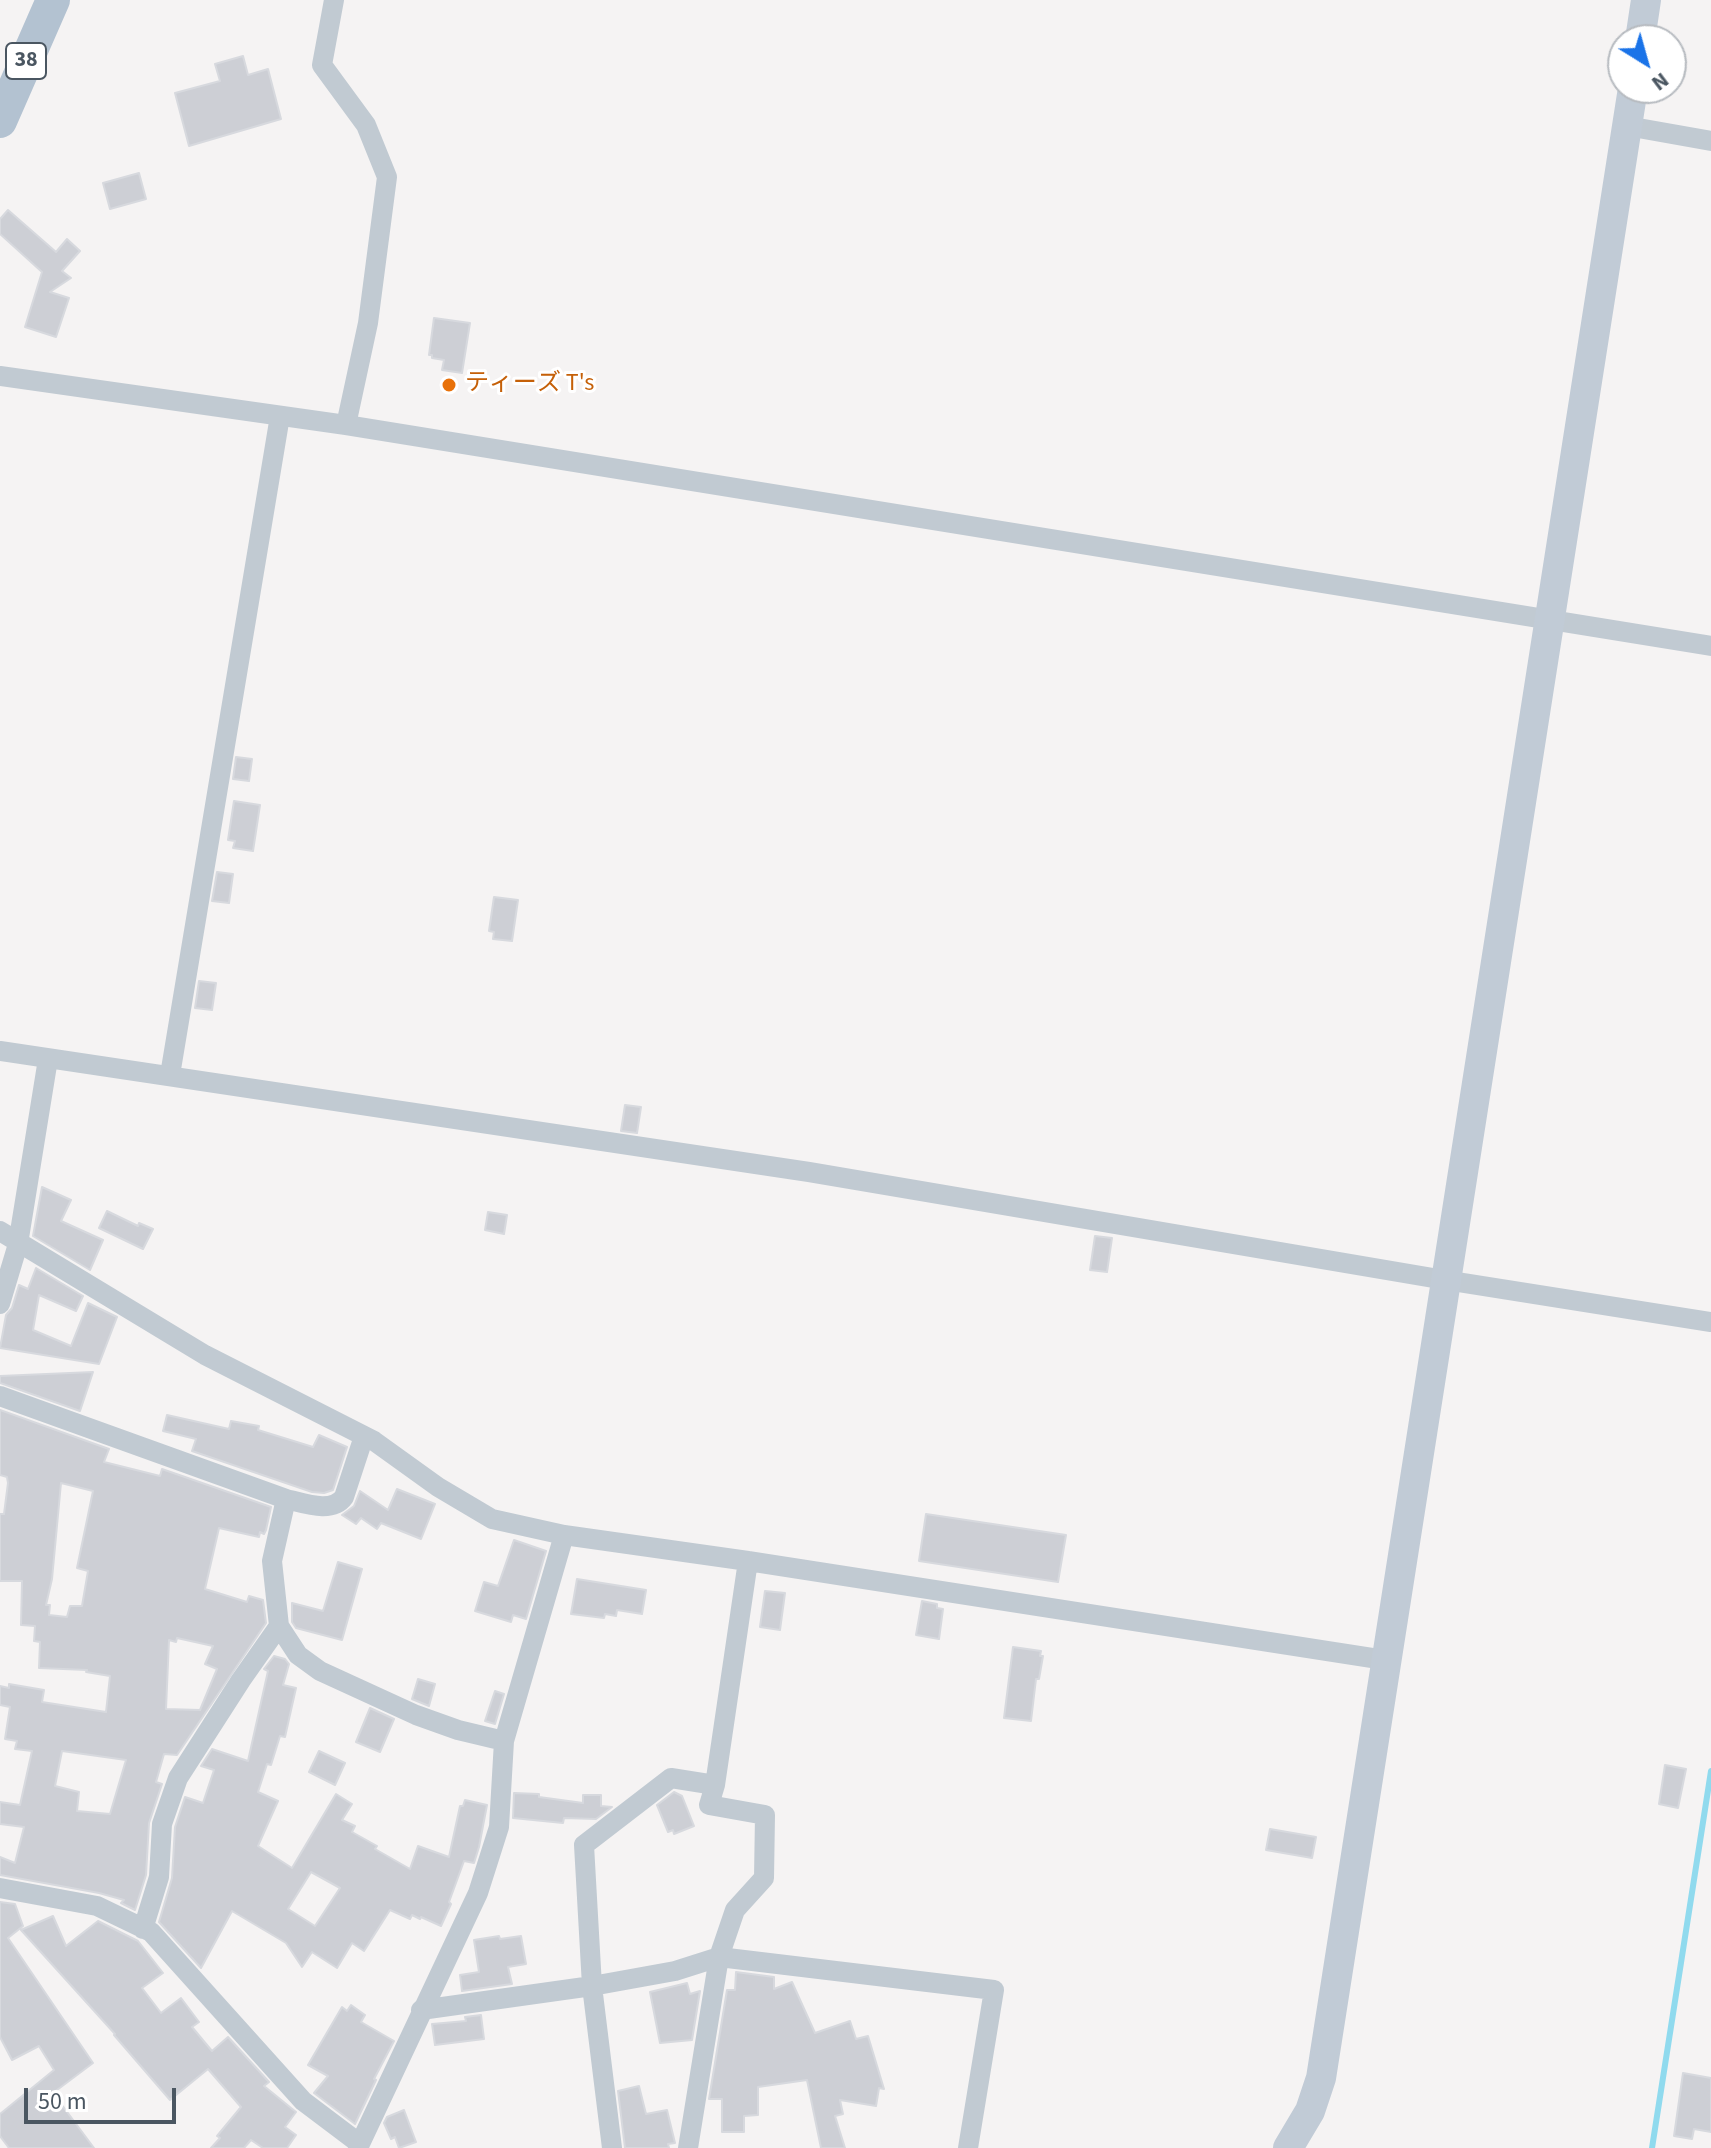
<!DOCTYPE html>
<meta charset="utf-8">
<style>
body{margin:0}
#map{position:relative;width:1711px;height:2148px;overflow:hidden;background:#f5f3f3;font-family:"Source Sans 3",sans-serif}
canvas{display:block}
.north{position:absolute;left:1607px;top:24px;width:80px;height:80px;box-sizing:border-box;background:#fff;border:2px solid #b7bbc0;border-radius:50%;rotate:143deg;font-size:22px;font-weight:700;line-height:32px;text-align:center;color:#4a5661}
.north::after{content:'';display:block;margin:auto;width:28px;height:36px;background:#1a73e8;clip-path:polygon(50% 0,100% 100%,50% 72%,0 100%)}
.scale{position:absolute;left:24px;top:2088px;width:152px;height:36px;box-sizing:border-box;border:4px solid #4a5661;border-top:0;padding-left:10px;font-size:24px;line-height:28px;white-space:nowrap;color:#4a5661;-webkit-text-stroke:6px #fff;paint-order:stroke}
</style>
<div id="map">
<canvas width="1711" height="2148"></canvas>
<div class="north">N</div>
<div class="scale">50 m</div>
</div>
<script>
const ctx = document.querySelector('canvas').getContext('2d');
ctx.lineJoin = 'round';
function strokePath(path, color, width, dash) {
  ctx.strokeStyle = color;
  ctx.lineWidth = width;
  ctx.lineCap = dash ? 'butt' : 'round';
  ctx.setLineDash(dash || []);
  ctx.stroke(path);
}
function fillPath(path, color) {
  ctx.fillStyle = color;
  ctx.fill(path, 'evenodd');
}
function label(font, color, halo, rows, align = 'center') {
  ctx.font = font + ' "Source Sans 3","Noto Sans JP",sans-serif';
  ctx.lineWidth = 6;
  ctx.setLineDash([]);
  ctx.textBaseline = 'middle';
  ctx.strokeStyle = halo;
  ctx.fillStyle = color;
  for (const [text, x, y, turn = 0] of rows) {
    ctx.save();
    ctx.translate(x, y);
    ctx.rotate((+turn || 0) * Math.PI / 180);
    ctx.textAlign = isNaN(turn) ? turn : align;
    if (halo) ctx.strokeText(text, 0, 0);
    ctx.fillText(text, 0, 0);
    ctx.restore();
  }
}
strokePath(new Path2D(`
 M1652 2148 1711 1771`), '#90daee', 6);
const building = new Path2D(`
 M243 56 248 75 268 69 281 119 189 146 175 93 220 81 215 64Z
 M139 173 146 199 110 209 103 183Z
 M8 210 56 252 67 239 80 251 62 271 71 278 50 292 69 298 56 337 25 327 42 272 0 234V219Z
 M434 318 470 323 462 373 442 370 444 360 432 358V355H429Z
 M236 757 252 759 249 781 233 779Z
 M234 801 260 805 253 851 233 848 235 841 228 840Z
 M217 872 233 874 229 903 212 901Z
 M494 897 518 900 512 941 493 939 494 932 489 931Z
 M199 981 216 983 212 1010 195 1008Z
 M625 1105 641 1107 637 1133 621 1131Z
 M42 1187 71 1200 61 1221 103 1240 90 1270 33 1236Z
 M107 1211 138 1226 139 1223 153 1229 143 1249 99 1228Z
 M488 1212 507 1215 504 1234 485 1230Z
 M1095 1236 1112 1238 1107 1272 1090 1270Z
 M36 1268 83 1296 76 1311 39 1295 33 1330 71 1346 88 1303 117 1317 99 1364 0 1348 6 1315 12 1308 19 1285 28 1289Z
 M93 1372 80 1411 0 1383V1376Z
 M0 1410 109 1449 104 1462 160 1476 162 1469 271 1507 266 1530 264 1534 260 1532 259 1537 219 1528 205 1589 247 1602 249 1596 263 1600 266 1623 177 1755 164 1754 156 1782 162 1784 149 1823 146 1875 135 1910 121 1903 124 1900 99 1893 0 1875V1857L15 1863 24 1827 0 1824V1802L20 1805 32 1751 15 1749 17 1741 5 1739 10 1707 0 1705V1686L9 1688V1684L44 1690 42 1702 106 1712 110 1676 86 1672 87 1670 39 1668 40 1642 34 1641 35 1626 21 1625 22 1581H0V1514H4L8 1483 7 1477 0 1475ZM61 1483 93 1491 77 1568 88 1571 82 1606H70L67 1617 49 1615 50 1605H46L52 1579ZM177 1638 213 1646 205 1664 217 1669 200 1710 166 1709 169 1640 176 1642ZM62 1751 126 1760 110 1814 77 1811 79 1792 55 1786Z
 M167 1415 229 1429 231 1421 259 1426 258 1430 313 1447 319 1435 347 1447 333 1490 324 1493 312 1492 192 1451 196 1439 163 1431Z
 M397 1489 435 1504 421 1539 381 1523 377 1529 361 1518 356 1524 342 1515 354 1506 360 1491 388 1510Z
 M926 1514 1066 1535 1058 1582 919 1561Z
 M514 1540 546 1551 526 1619 513 1615 511 1622 475 1611 484 1582 498 1586Z
 M338 1562 362 1569 342 1640 296 1628 292 1622V1603L323 1611Z
 M577 1579 646 1590 642 1614 617 1610 616 1616 605 1614 604 1618 571 1614Z
 M765 1591 785 1593 780 1630 760 1627Z
 M922 1601 937 1604V1608L943 1609 939 1639 916 1635Z
 M1013 1647 1041 1651 1040 1656H1043L1039 1679H1036L1031 1721 1004 1718Z
 M274 1656 285 1659 289 1664 283 1685 296 1688 285 1737 280 1736 271 1765 267 1764 258 1792 278 1801 258 1846 292 1868 336 1794 352 1804 342 1820 355 1826 352 1832 377 1846 375 1849 410 1869 418 1846 449 1857 460 1806H463L465 1800 487 1805 479 1847 474 1863 464 1861 449 1902 451 1904 441 1926 421 1917 420 1919 412 1915 410 1919 390 1910 364 1951 352 1943 337 1968 312 1952 302 1967 286 1943 232 1911 201 1968 159 1922 172 1878 175 1827 185 1797 203 1803 214 1770 201 1766 212 1749 248 1761 268 1671 264 1669ZM311 1872 340 1888 315 1926 288 1909Z
 M418 1679 435 1684 429 1706 412 1699Z
 M495 1691 504 1694 495 1724 485 1721Z
 M370 1708 394 1719 380 1752 356 1742Z
 M319 1751 345 1763 335 1785 309 1772Z
 M1665 1765 1686 1769 1678 1808 1659 1804Z
 M674 1792 682 1796 694 1826 674 1834 673 1830 668 1832 657 1805Z
 M514 1793 539 1794V1797L583 1803V1795H601V1806L612 1807 596 1819 564 1818 563 1823 513 1818Z
 M1270 1829 1316 1837 1312 1858 1266 1850Z
 M0 1902 15 1904 23 1926 8 1938 93 2063 53 2093 94 2148H9L0 2136V2114L54 2070 39 2046 12 2060 0 2037Z
 M53 1916 66 1946 98 1921 138 1941 163 1973 142 1988 161 2013 181 1998 199 2022 192 2027 212 2051 228 2037 269 2082 264 2086 296 2112 285 2127 296 2135 287 2148H263L251 2140 244 2148H211L220 2138 217 2136 241 2107 208 2069 170 2100 114 2035 115 2034 21 1930Z
 M499 1936 500 1939 521 1936 526 1964 508 1967 512 1984 462 1991 460 1975 479 1972 474 1940Z
 M736 1972 774 1977V1989L792 1982 815 2033 850 2021 856 2039 868 2036 884 2089 879 2088 876 2106 840 2100 843 2114 835 2116 845 2148H821L807 2080 758 2087V2115L744 2116V2132H722V2099H709L727 1990H735Z
 M687 1983 690 1994 700 1991 692 2040 660 2043 650 1992Z
 M351 2005 365 2015 361 2022 394 2041 374 2079 376 2080 355 2124 314 2093 328 2076 308 2065 342 2007 347 2011Z
 M481 2015 484 2039 435 2045 432 2024 466 2021 465 2017Z
 M1683 2073 1711 2078V2132L1694 2129 1692 2139 1674 2136Z
 M639 2086 646 2114 667 2110 675 2143 668 2144 669 2148H625L618 2091Z
 M404 2110 416 2142 399 2148 395 2137 391 2139 384 2123 387 2117Z`);
fillPath(building, '#cdcfd5');
strokePath(building, '#d7d9de', 2);
strokePath(new Path2D(`
 M334 0 322 65 366 125 387 177 368 323 346 425
 M1627 126 1711 141
 M0 376 346 425 1711 646
 M0 1051 809 1172 1445 1280 1711 1322
 M170 1075 280 416
 M0 1231 205 1355 374 1441 438 1487 492 1519 564 1535 748 1561 1385 1660
 M0 1304 18 1244 48 1059
 M0 1396 286 1499 272 1561 279 1626 298 1655 320 1671 416 1715 458 1730 504 1741
 M286 1499C304 1503 332 1514 344 1497L364 1436
 M0 1888 97 1906 151 1932 303 2101 360 2144
 M143 1929 159 1877 162 1824 178 1778 241 1680 279 1626
 M421 2010 592 1986 675 1971 719 1957 994 1990 968 2148
 M358 2148 478 1893 499 1827 504 1741 564 1535
 M612 2148 592 1986 584 1845 671 1778 715 1785
 M688 2148 719 1957 735 1910 764 1878 765 1815 709 1805 715 1785 748 1561`), '#c1cad2', 20);
strokePath(new Path2D(`
 M1640 40 1646 0
 M1288 2148 1310 2111 1321 2078 1633 88`), '#c1cbd6', 30);
strokePath(new Path2D(`
 M0 121 53 0`), '#b3c2d1', 34);
for (const [x, y, r, color] of [
 [449,385,8,"#e8710a"]
]) {
  const dot = new Path2D();
  dot.arc(x, y, r, 0, 2 * Math.PI);
  ctx.fillStyle = color;
  ctx.fill(dot);
  strokePath(dot, '#fff', 3);
}
for (const [x, y, w] of [
 [26,61,40]
]) {
  const box = new Path2D();
  box.roundRect(x - w / 2, y - 18, w, 36, 6);
  ctx.fillStyle = '#fff';
  ctx.fill(box);
  strokePath(box, '#4a5661', 2);
}
label('bold 22px', '#4a5661', null, [
 ["38",26,61]
]);
label('24px', '#c56008', '#fff', [
 ["ティーズ T's",465,385]
], 'left');
</script>
